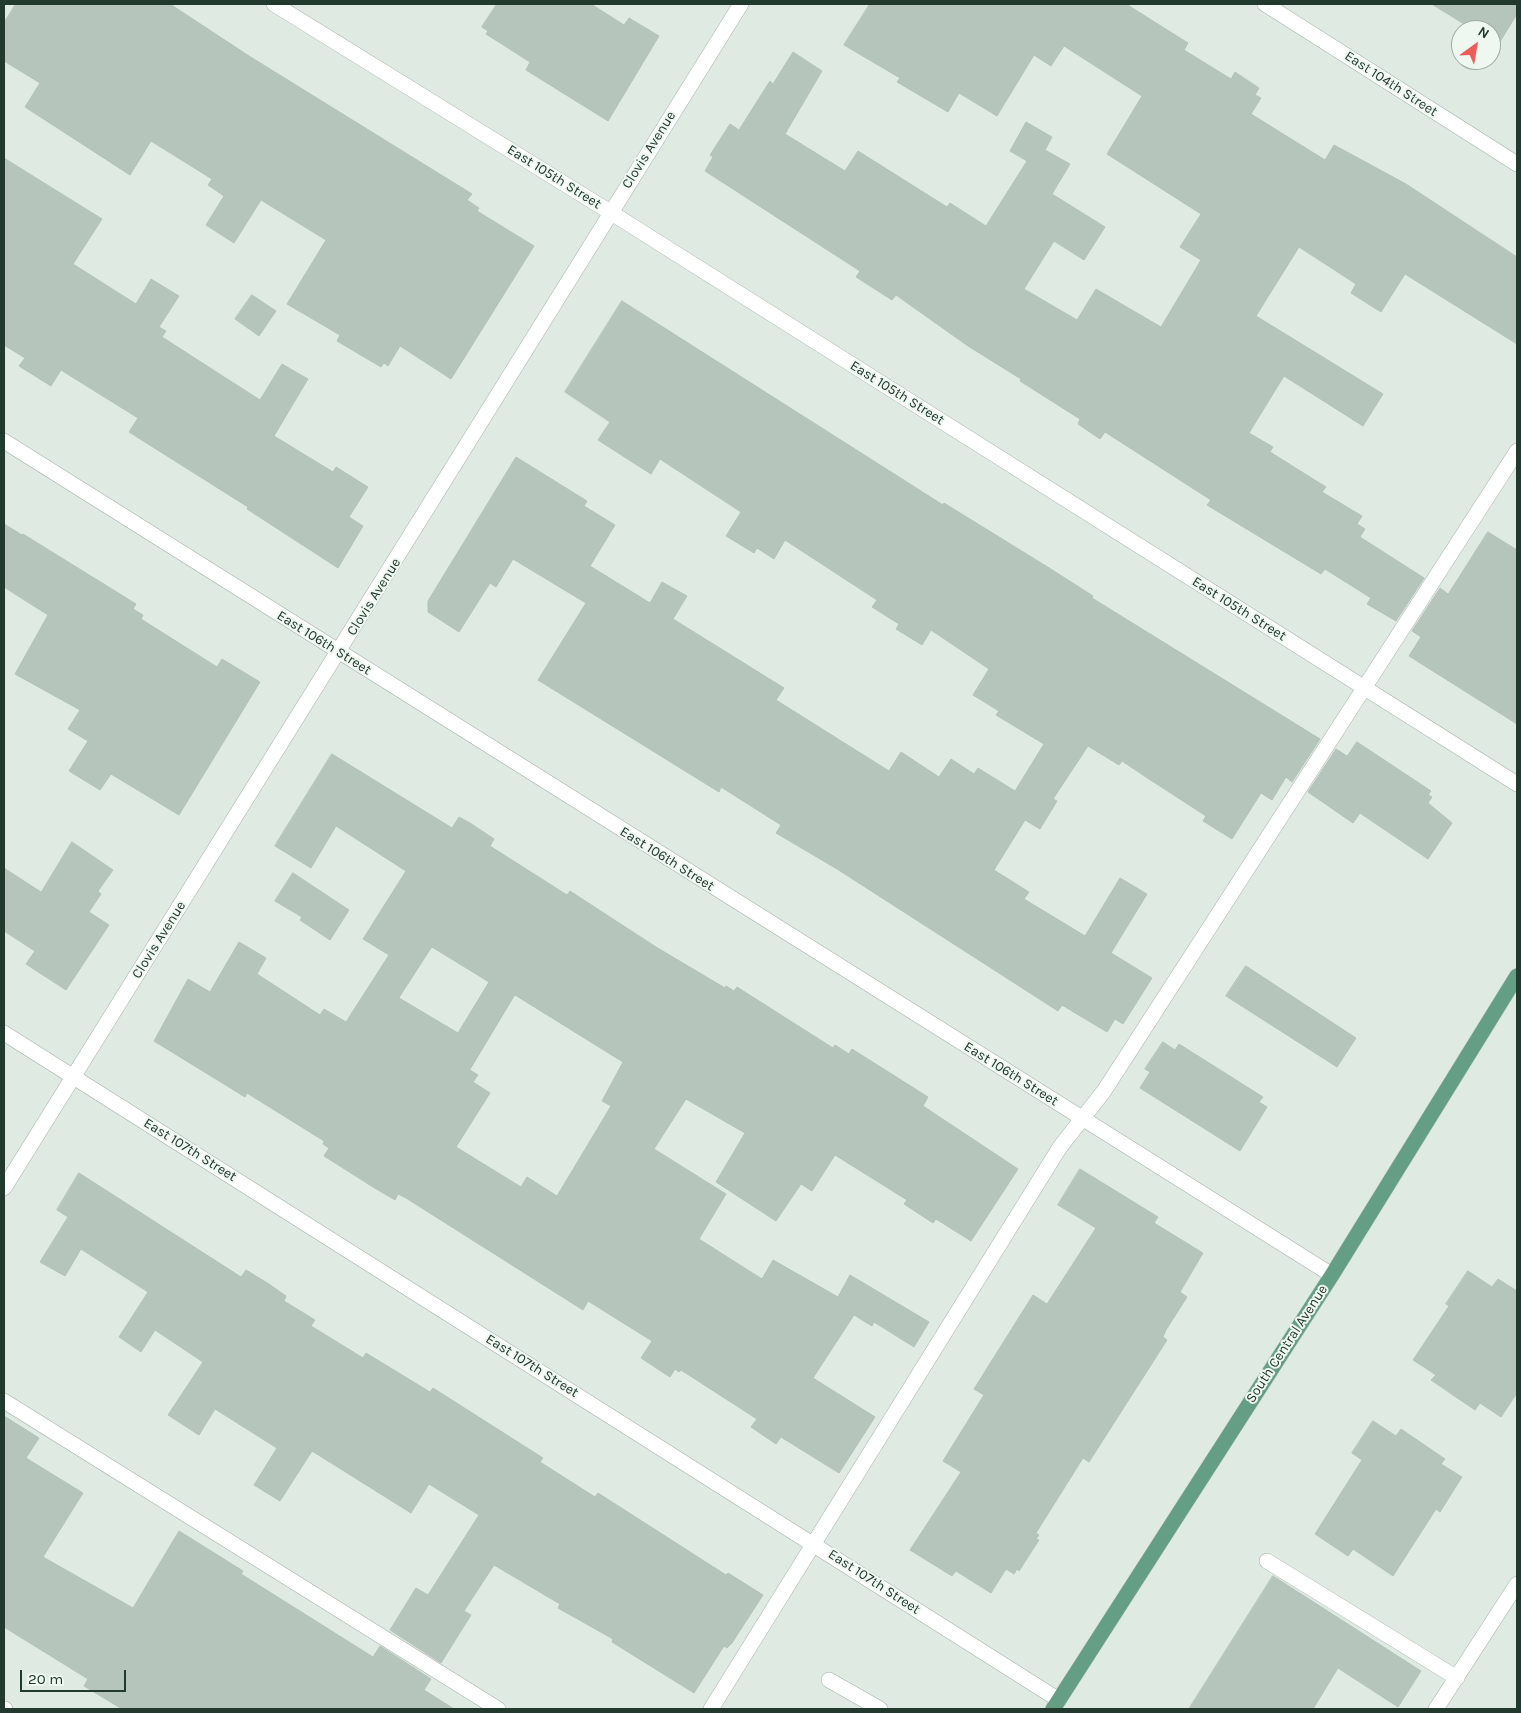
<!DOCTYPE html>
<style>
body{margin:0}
#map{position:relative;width:1521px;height:1713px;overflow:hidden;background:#dfeae3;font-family:Karla,sans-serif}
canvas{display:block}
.frame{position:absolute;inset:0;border:5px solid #213a2d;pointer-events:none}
.north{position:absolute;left:1451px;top:20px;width:50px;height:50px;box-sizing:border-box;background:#eff7f1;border:1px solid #9daba3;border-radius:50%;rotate:32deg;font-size:14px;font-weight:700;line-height:20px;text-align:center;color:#213a2d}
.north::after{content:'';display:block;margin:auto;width:18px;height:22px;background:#ef5c59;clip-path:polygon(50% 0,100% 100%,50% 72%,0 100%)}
.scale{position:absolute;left:20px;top:1670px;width:106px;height:22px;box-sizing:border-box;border:2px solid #213a2d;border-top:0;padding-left:6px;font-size:15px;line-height:18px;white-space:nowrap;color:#213a2d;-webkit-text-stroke:4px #eff7f1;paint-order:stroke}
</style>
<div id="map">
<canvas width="1521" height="1713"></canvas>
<div class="frame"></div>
<div class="north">N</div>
<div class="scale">20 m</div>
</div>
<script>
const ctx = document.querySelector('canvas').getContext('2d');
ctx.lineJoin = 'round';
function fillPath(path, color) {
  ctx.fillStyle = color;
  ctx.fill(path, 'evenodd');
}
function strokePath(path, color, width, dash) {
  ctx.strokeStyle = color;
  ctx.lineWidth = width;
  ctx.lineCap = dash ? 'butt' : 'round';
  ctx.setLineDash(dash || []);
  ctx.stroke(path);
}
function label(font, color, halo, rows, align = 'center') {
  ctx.font = font + ' Karla,sans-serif';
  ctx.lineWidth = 4;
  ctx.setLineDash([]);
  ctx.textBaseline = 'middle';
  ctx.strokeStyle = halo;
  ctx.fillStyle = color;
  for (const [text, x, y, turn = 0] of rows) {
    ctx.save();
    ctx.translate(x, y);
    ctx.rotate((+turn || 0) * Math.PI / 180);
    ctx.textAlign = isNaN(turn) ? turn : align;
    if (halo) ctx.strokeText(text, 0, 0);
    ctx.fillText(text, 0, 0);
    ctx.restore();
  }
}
const building = new Path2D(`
 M16 4H170L249 56 472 194 467 200 479 208 477 211 534 246 451 379 400 346 388 366 384 363 381 367 337 341 340 335 287 304 326 240 261 200 234 243 206 225 224 196 208 185 212 179 151 141 130 175 25 107 40 83 4 61V23Z
 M497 4H591L624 25 629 18 659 36 608 121 526 70 530 62 486 34 488 31 482 27Z
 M870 4H1126L1188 43 1184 50 1231 79 1235 72 1259 88 1255 95 1261 98 1251 114 1325 160 1334 145 1347 152 1406 184 1517 257V344L1405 274 1381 312 1351 293 1356 284 1299 247 1256 316 1383 394 1363 426 1284 376 1249 433 1273 447 1270 452 1326 487 1322 492 1362 516 1357 524 1365 529 1360 537 1424 578 1396 621 1367 604 1371 598 1325 569 1321 574 1207 505 1211 500 1105 432 1100 439 1078 424 1080 419 1020 381 1021 379 968 346 896 295 892 300 856 277 860 271 705 171 713 157 710 155 730 124 739 130 770 81 773 84 793 52 822 71 785 134 845 171 858 151 947 207 950 203 986 226 1027 161 1010 151 1026 122 1052 137 1045 150 1070 164 1052 194 1105 227 1084 260 1054 241 1024 289 1077 320 1096 289 1161 327 1201 260 1180 247 1201 214 1107 154 1142 96 1064 46 1051 66 1034 55 997 116 959 93 948 112 897 82 900 78 844 45Z
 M1432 4H1517V14L1498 45 1491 41V30H1474Z
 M4 158 102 219 73 264 136 304 151 279 179 296 159 327 166 331 162 337 260 400 282 364 308 379 274 436 333 472 336 467 368 487 349 517 363 526 338 568 247 509 248 507 129 432 138 418 61 370 51 386 19 366 25 358 4 345Z
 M252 295 276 311 259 336 235 319Z
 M622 301 943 505 944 503 1054 571 1093 596 1092 598 1320 739 1292 782 1286 777 1272 800 1261 793 1232 839 1203 821 1206 816 1149 779 1122 761 1119 765 1088 746 1053 799 1057 801 1040 829 1025 820 994 870 1029 892 1024 899 1085 936 1120 878 1147 894 1111 953 1152 978 1123 1024 1115 1019 1107 1032 1062 1005 1058 1011 837 869 776 833 781 825 721 787 719 792 538 680 586 603 513 559 496 587 490 583 459 632 428 612V601L516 457 587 501 584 506 615 525 590 566 650 603 662 582 687 596 673 619 784 688 776 700 889 771 901 752 939 777 951 759 974 774 978 768 1015 791 1044 744 996 715 999 711 973 695 989 669 931 630 922 645 896 629 899 624 872 607 877 600 785 540 774 559 757 548 754 553 726 536 741 512 660 459 651 474 598 440 610 422 565 392Z
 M4 524 22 535 23 534 136 604 133 609 143 615 141 619 217 667 222 659 260 682 179 815 111 774 100 790 69 771 88 741 68 729 80 710 15 674 48 615 4 587Z
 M1488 532 1517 550V724L1409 656 1421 637 1412 631 1440 588 1448 594Z
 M1357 742 1431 791 1428 795 1432 797 1428 803 1452 823 1428 859 1360 813 1353 823 1308 792 1336 749 1347 756Z
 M332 754 452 828 459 817 470 823 494 839 490 846 567 895 570 891 656 947 725 988 726 986 734 991 737 987 833 1048 835 1045 849 1054 852 1049 928 1097 923 1106 1018 1169 971 1241 936 1219 933 1223 904 1204 907 1200 835 1155 812 1191 801 1184 776 1221 716 1182 745 1133 686 1099 654 1149 726 1194 699 1239 762 1279 773 1260 838 1297 850 1275 929 1322 914 1347 874 1322 872 1326 854 1315 813 1378 875 1417 839 1473 781 1437 776 1444 751 1427 757 1419 681 1370 679 1372 675 1369 670 1377 641 1358 652 1341 588 1301 583 1310 406 1198 398 1194 395 1200 373 1187 324 1156 329 1148 323 1144 324 1141 247 1093 245 1097 154 1041 188 979 210 992 239 942 266 958 257 974 320 1015 324 1009 346 1022 389 955 363 939 406 871 336 826 311 868 275 846ZM432 947 489 982 458 1033 399 998ZM515 995 623 1062 602 1101 611 1106 557 1196 527 1177 521 1187 456 1147 490 1093 473 1082 478 1075 470 1070Z
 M72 842 113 870 98 891 101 894 89 912 109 925 66 990 26 964 35 951 4 931V868L41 892Z
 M293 873 349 910 330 940 300 920 302 917 275 901Z
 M1246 966 1356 1038 1337 1067 1226 996Z
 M1163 1042 1175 1050 1179 1044 1263 1097 1259 1102 1267 1107 1240 1151 1140 1088 1150 1072 1145 1069Z
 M1080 1169 1158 1217 1154 1223 1203 1253 1180 1292 1187 1297 1166 1330 1163 1337 1167 1340 1089 1462 1083 1458 1036 1533 1039 1535 1036 1539 1039 1540 1019 1571 1017 1569 1014 1574 1006 1569 991 1593 956 1571 952 1576 910 1550 961 1472 943 1461 984 1395 974 1389 1033 1295 1047 1304 1096 1228 1058 1205Z
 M79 1173 241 1277 246 1270 269 1284 286 1296 284 1301 315 1320 311 1326 363 1358 366 1353 430 1392 433 1388 543 1458 540 1462 595 1497 598 1493 726 1575 728 1573 763 1595 732 1643 727 1648 724 1646 694 1693 612 1642 613 1639 558 1608 560 1604 494 1565 464 1611 471 1615 441 1663 390 1630 416 1588 428 1595 479 1515 429 1484 411 1513 312 1451 280 1501 254 1485 277 1448 215 1409 199 1435 168 1415 203 1362 155 1330 141 1352 119 1337 148 1292 81 1249 65 1276 40 1262 68 1217 57 1210Z
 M1468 1271 1492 1287 1498 1279 1517 1291V1393L1501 1417 1480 1403 1475 1410 1431 1380 1436 1375 1413 1360 1449 1306 1446 1304Z
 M4 1416 39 1438 26 1458 83 1493 43 1557 133 1608 179 1531 243 1571 241 1574 373 1657 380 1646 431 1679 424 1690 454 1709H122L84 1686 88 1679 4 1627Z
 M1373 1421 1396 1436 1401 1429 1445 1459 1441 1464 1462 1477 1440 1512 1436 1509 1393 1576 1353 1549 1348 1556 1315 1534 1362 1460 1352 1453Z
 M1273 1576 1421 1671 1398 1707 1338 1668 1313 1709H1189Z`);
fillPath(building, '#b5c5bb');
strokePath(building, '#b2c3b8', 1);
const lane = new Path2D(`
 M4 1401 498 1709
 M1267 1561 1457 1678
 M829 1680 880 1709
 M711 1709 1060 1147 1104 1091 1517 451
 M1436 1709 1517 1584`);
const street = new Path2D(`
 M274 4 610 212 1517 784
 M4 441 1332 1275
 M4 1033 1059 1700
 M4 1188 741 4`);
const secondary = new Path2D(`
 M1265 4 1517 164
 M4 1709H5`);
const primary = new Path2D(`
 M1053 1709 1332 1275 1517 976`);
strokePath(lane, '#a2b2a9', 16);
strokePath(street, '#a2b2a9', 16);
strokePath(secondary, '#9fb5a8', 16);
strokePath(primary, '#bcc4c0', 16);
strokePath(lane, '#fff', 15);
strokePath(street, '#fff', 15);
strokePath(secondary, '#fff', 15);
strokePath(primary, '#649f83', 15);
label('14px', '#213a2d', '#eff7f1', [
 ["East 104th Street",1391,84,33],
 ["Clovis Avenue",649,150,-58],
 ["East 105th Street",554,177,32],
 ["East 105th Street",897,393,32],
 ["Clovis Avenue",374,597,-58],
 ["East 105th Street",1239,609,32],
 ["East 106th Street",324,643,32],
 ["East 106th Street",667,859,32],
 ["Clovis Avenue",159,940,-58],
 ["East 106th Street",1011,1074,32],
 ["East 107th Street",190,1150,32],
 ["South Central Avenue",1287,1344,-57],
 ["East 107th Street",532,1366,32],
 ["East 107th Street",874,1582,33]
]);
</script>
